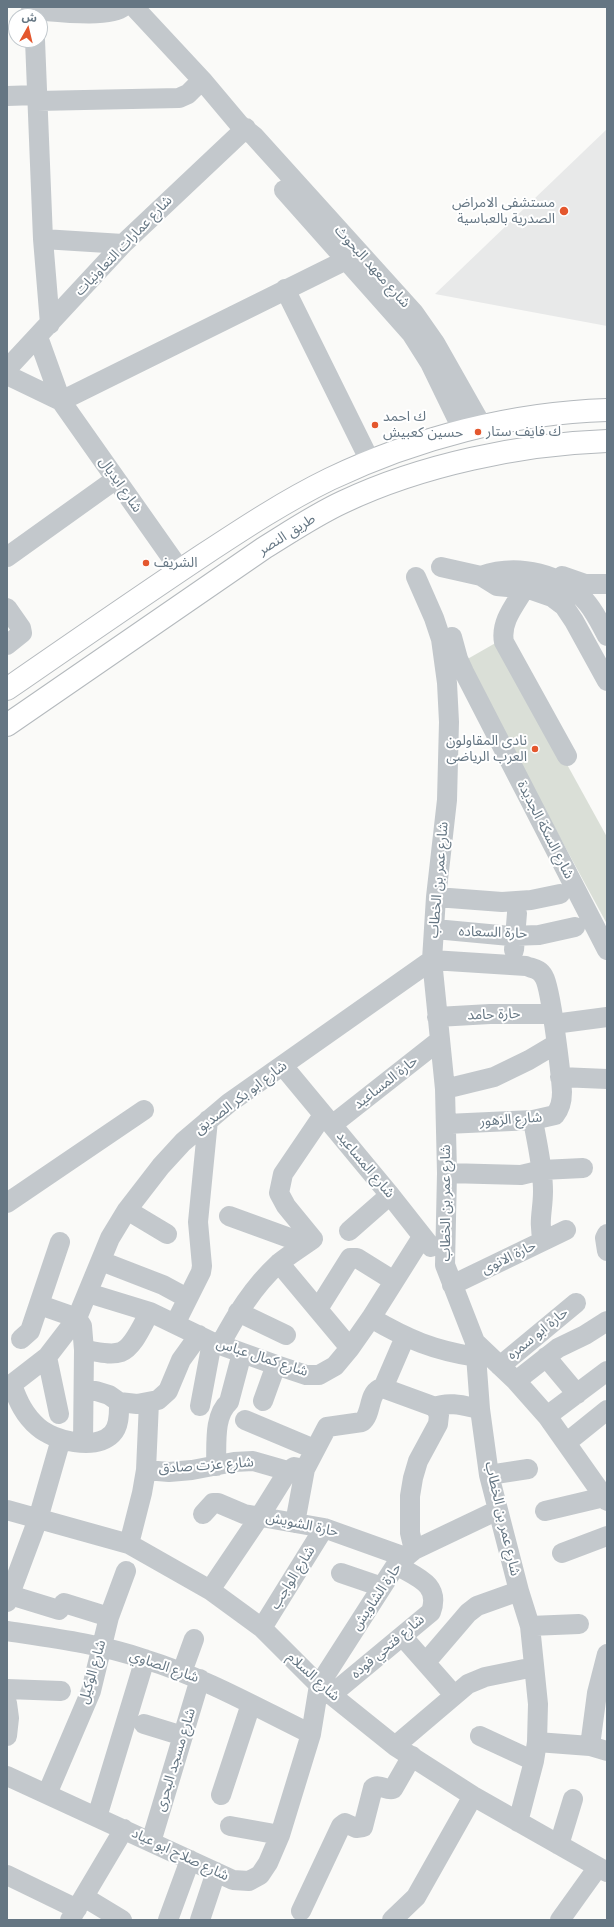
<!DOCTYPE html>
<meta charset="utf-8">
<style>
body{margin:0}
#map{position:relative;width:614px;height:1927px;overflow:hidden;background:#fafaf8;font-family:"DM Sans","Noto Sans Arabic",sans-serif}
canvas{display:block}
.frame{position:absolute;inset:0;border:8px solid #657683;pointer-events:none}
.north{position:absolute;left:8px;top:8px;width:40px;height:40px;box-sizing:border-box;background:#fff;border:1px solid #c1c8cd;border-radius:50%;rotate:8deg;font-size:11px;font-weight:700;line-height:16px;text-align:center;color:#657683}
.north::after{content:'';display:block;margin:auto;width:14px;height:18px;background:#e4572e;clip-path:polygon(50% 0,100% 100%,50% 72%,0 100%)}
</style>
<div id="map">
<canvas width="614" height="1927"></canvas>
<div class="frame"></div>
<div class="north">ش</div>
</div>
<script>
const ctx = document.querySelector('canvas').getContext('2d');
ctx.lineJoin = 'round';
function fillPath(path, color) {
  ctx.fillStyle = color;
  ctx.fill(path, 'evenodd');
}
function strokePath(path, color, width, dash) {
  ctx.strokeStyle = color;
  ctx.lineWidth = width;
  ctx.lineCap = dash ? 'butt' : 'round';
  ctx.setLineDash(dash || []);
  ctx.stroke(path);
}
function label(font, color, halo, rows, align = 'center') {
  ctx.font = font + ' "DM Sans","Noto Sans Arabic",sans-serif';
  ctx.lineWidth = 4;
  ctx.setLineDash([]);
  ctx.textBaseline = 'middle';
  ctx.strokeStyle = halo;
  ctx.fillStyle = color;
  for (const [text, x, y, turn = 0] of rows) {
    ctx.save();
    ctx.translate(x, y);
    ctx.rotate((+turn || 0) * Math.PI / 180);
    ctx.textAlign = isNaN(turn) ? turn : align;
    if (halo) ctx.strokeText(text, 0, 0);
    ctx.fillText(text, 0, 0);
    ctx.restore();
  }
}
fillPath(new Path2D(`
 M607 129V326L435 294Z`), '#e8e9e9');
fillPath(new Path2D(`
 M499 641 607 837V924L464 661Z`), '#dadfd7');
const highway = new Path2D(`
 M7 689C72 644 137 599 203 555 244 528 285 501 330 479 416 438 512 413 607 410
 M7 725 264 548C290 532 315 515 343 502 421 465 521 444 607 441`);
strokePath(highway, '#b4b9bd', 24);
strokePath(new Path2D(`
 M134 7 202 80 239 124 254 136 414 313 435 343 482 426
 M31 10C50 11 110 19 123 7
 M35 40 43 239 50 324
 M7 96 37 95
 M37 101 179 98 188 94 202 80
 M284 190 411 333 430 363 463 431
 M43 239 123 244
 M285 289 370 461
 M38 337 61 401 180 570
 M7 369 123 244 246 128
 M7 375 61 401
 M61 401 346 260
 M7 557 116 479
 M441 567 481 576 497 586 529 589 552 597 564 606 574 621 607 681
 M481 576C517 563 564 573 588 604 596 614 601 625 607 636
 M562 576 585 584H607
 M416 577 434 618 441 639 447 683 449 722 447 800 436 897 432 960 445 1089 447 1173 445 1265 475 1342 480 1409 489 1475 519 1591 530 1626 538 1704 537 1742 534 1761 518 1822
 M525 588C515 605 500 622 504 642L567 756
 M7 608 21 628 22 633 7 645
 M452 637 458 659 464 672 607 950
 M436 897 502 902 531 900 560 894
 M435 929 510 936 539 935 575 927
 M514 950 517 913
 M437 1017 490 1014H552
 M554 1024 607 1017
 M283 1066 390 1195 431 1247
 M560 1077 607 1079
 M445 1089 494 1077 529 1060 556 1044
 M533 1120C537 1144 543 1167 543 1191 543 1211 538 1221 543 1241
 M332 1125 440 1040
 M447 1173 521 1175 542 1170 583 1168
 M7 1203 144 1110
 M127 1210 167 1234
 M229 1216 306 1244
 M349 1231 390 1195
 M607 1234 605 1238 607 1251
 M101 1261 163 1285 187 1298
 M279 1263 350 1348
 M452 1285 566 1230
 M88 1293 150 1312 212 1342 276 1365 306 1375H319L335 1366 350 1348 371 1318 422 1237
 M40 1305 77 1318 82 1326 84 1350 83 1443
 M318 1309 350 1258H357L394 1281
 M238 1312 286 1335
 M371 1318C409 1340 433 1350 476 1357
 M175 1324 201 1272 202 1266 198 1222 208 1120
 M21 1339 30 1331 60 1242
 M475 1342 516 1381 547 1416 607 1501
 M220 1345C236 1315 253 1287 278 1264 289 1255 302 1247 313 1239L286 1206 279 1193 283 1174 323 1115
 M84 1350C95 1351 110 1356 121 1352 134 1347 143 1323 150 1312
 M47 1357 59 1414
 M546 1357 577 1394
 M500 1366 576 1303
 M516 1381 558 1348 585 1335 607 1321
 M12 1385C18 1401 24 1415 38 1427 54 1441 95 1451 112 1434 120 1426 119 1412 119 1402
 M7 1388 47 1357 77 1318 110 1238 127 1210 161 1166 183 1142 229 1103 432 960 526 966C534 969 540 969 544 977 551 988 561 1075 562 1092 562 1101 560 1109 555 1115L533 1120 446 1124
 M383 1388 405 1337
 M84 1391H96L109 1395 119 1402 137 1404 158 1400 168 1391 181 1360 199 1335
 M263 1401 276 1365
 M200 1406 212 1342
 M435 1407C449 1401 465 1406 480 1409
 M547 1416 607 1371
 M245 1420 314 1449
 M566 1443 607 1410
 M216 1466C217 1446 213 1416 229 1402L242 1353
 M146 1470 169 1472 192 1470 234 1462 253 1461 288 1471
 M489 1475 528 1469
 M7 1510 129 1544 210 1590 262 1628 319 1685 395 1746 473 1796 607 1872
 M545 1511 604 1497
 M203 1514 213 1503H218L244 1514 324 1528 405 1557
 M295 1523 305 1469 327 1427 362 1422C372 1414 368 1395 379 1389L383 1388 435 1407
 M129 1544 142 1493 146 1470 149 1402
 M414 1550 410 1533V1496L413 1478 418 1461 438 1424 439 1415 435 1407
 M562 1553 607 1536
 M341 1573 382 1587
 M210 1590 260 1516 288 1471 294 1467 305 1469
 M10 1595 59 1610
 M7 1602 38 1519 61 1439
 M64 1603 109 1617
 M530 1626 579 1624
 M262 1628 324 1528
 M7 1631C53 1638 100 1644 144 1659 203 1677 256 1707 311 1734
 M402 1636 454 1695
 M426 1662 468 1613 477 1606 519 1591
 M182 1672 194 1639
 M7 1689 61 1691
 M331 1695 431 1612C441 1584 416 1577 396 1565
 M7 1703 9 1718 7 1736
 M144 1724 183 1736
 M480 1736 534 1761
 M537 1742 590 1746 607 1751
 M395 1746 468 1684 485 1677 534 1667
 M590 1746 597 1693 607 1654
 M7 1776 233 1880 249 1881 260 1875 268 1863 280 1835 311 1734 319 1685 396 1565 414 1550 498 1510
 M47 1794 91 1691 109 1617 126 1571
 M221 1795 251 1704
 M97 1817 145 1659
 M230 1826 280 1835
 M151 1842 200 1679
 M559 1845 573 1799
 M7 1875 77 1909
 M84 1897 122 1920
 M301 1911 341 1826 345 1823 356 1828 363 1827 373 1788C379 1783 386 1791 393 1789L412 1756
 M70 1920 124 1829
 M168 1920 190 1860
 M200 1920 216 1872
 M392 1920 416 1897 473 1796
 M560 1920 598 1867`), '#c3c8cc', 20);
strokePath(highway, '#fff', 22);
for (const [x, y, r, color] of [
 [564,211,5,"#e4572e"],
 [375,425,4,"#e4572e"],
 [478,432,4,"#e4572e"],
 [146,563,4,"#e4572e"],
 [535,749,4,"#e4572e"]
]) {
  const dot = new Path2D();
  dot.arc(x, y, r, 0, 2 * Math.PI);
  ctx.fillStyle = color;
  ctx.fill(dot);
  strokePath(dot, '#fff', 1.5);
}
label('14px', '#657683', '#fff', [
 ["مستشفى الامراض",555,203,"right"],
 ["الصدرية بالعباسية",555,219,"right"],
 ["ك احمد",383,417],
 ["حسين كعبيش",383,433],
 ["ك فايف ستار",486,432],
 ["الشريف",154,563],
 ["نادى المقاولون",527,741,"right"],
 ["العرب الرياضى",527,757,"right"]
], 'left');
label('14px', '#657683', '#fff', [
 ["شارع عمارات التعاونيات",124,246,-46],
 ["شارع معهد البحوث",372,267,48],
 ["شارع ايديال",120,485,55],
 ["طريق النصر",287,535,-32],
 ["شارع السكة الجديدة",545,830,63],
 ["شارع عمر بن الخطاب",439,880,-85],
 ["حارة السعاده",493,933,2],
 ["حارة حامد",494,1015,-2],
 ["حارة المساعيد",386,1083,-38],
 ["شارع ابو بكر الصديق",241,1098,-37],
 ["شارع الزهور",511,1120,-4],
 ["شارع المساعيد",365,1165,50],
 ["شارع عمر بن الخطاب",446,1203,-90],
 ["حارة الانوى",509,1258,-26],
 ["حارة ابو سمره",538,1334,-39],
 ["شارع كمال عباس",262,1358,18],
 ["شارع عزت صادق",206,1466,-4],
 ["شارع عمر بن الخطاب",502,1519,77],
 ["حارة الشويش",302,1525,12],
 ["شارع الواجب",293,1578,-58],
 ["حارة الشاويش",377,1597,-56],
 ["شارع فتحي فوده",388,1647,-40],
 ["شارع الصاوي",164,1667,19],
 ["شارع الوكيل",93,1672,-74],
 ["شارع السلام",313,1677,42],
 ["شارع مسجد البحرى",176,1760,-73],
 ["شارع صلاح ابو عياد",180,1855,25]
]);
</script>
